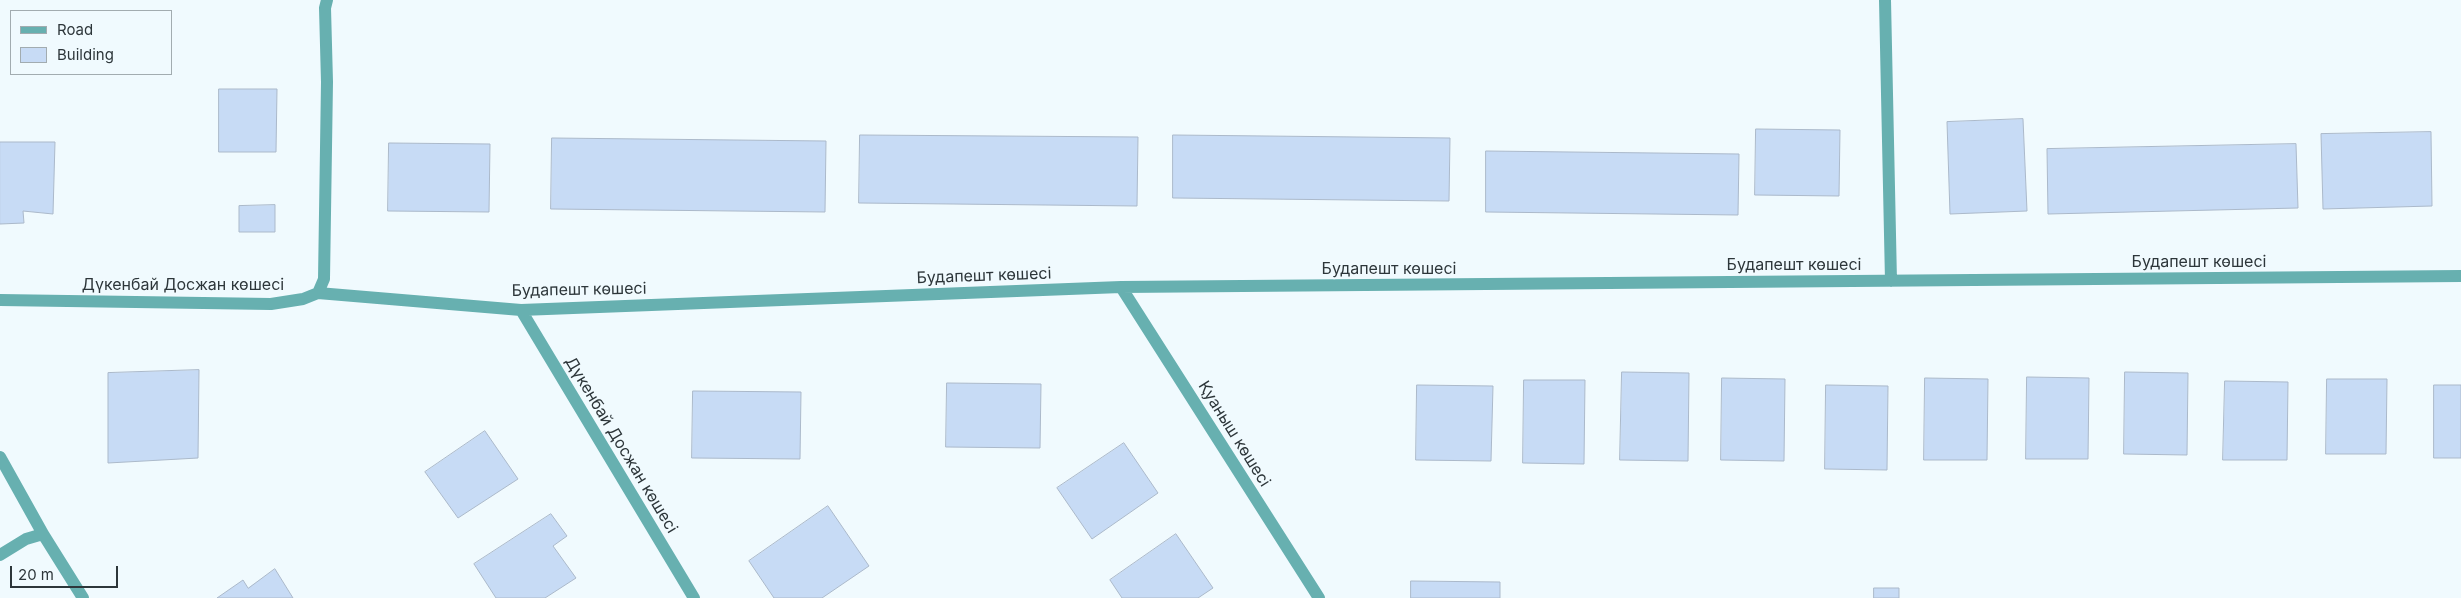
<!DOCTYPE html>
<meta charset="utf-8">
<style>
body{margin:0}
#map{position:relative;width:2461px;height:598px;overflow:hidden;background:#f0fafe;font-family:Inter,sans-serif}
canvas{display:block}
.legend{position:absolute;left:10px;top:10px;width:162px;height:65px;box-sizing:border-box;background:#f0fafe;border:1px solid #a2acb0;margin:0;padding:6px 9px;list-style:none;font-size:15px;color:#2d363a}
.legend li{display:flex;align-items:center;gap:10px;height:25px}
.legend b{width:25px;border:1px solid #a2acb0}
.scale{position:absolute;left:10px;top:566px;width:108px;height:22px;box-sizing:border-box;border:2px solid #2d363a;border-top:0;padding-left:6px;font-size:15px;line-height:18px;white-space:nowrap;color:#2d363a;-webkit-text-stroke:4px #f0fafe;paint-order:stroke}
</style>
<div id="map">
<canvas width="2461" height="598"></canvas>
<ul class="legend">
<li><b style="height:6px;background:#67b0b0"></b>Road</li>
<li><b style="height:14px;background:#c7dbf5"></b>Building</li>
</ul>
<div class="scale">20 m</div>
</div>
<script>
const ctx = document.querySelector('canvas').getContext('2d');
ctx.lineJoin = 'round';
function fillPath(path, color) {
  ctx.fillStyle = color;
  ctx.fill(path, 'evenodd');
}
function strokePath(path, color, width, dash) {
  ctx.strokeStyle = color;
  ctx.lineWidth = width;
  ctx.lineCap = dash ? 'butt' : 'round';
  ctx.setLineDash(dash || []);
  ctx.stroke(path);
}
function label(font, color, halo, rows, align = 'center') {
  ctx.font = font + ' Inter,sans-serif';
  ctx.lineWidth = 4;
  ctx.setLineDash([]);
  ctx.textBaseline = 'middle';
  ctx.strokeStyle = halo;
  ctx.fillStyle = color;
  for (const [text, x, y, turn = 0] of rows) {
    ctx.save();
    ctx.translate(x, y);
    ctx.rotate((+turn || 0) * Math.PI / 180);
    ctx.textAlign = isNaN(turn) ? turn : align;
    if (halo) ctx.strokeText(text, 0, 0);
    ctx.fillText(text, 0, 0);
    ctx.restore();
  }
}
const building = new Path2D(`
 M219 89H277L276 152H219Z
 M2023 119 2027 211 1950 214 1947 122Z
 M1756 129 1840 130 1839 196 1755 195Z
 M2431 132 2432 206 2323 209 2321 134Z
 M860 135 1138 137 1137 206 859 203Z
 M1173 135 1450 138 1449 201 1173 198Z
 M552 138 826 141 825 212 551 209Z
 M0 142H55L53 214 23 211 24 223 0 224Z
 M389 143 490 144 489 212 388 211Z
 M2296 144 2298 208 2048 214 2047 149Z
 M1486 151 1739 154 1738 215 1486 212Z
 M275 205V232H239V206Z
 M199 370 198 458 108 463V373Z
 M1622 372 1689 373 1688 461 1620 460Z
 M2125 372 2188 373 2187 455 2124 454Z
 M2027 377 2089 378 2088 459H2026Z
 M1722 378 1785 379 1784 461 1721 460Z
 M1925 378 1988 379 1987 460H1924Z
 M2327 379H2387L2386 454H2326Z
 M1524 380H1585L1584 464 1523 463Z
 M2225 381 2288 382 2287 460H2223Z
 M947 383 1041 384 1040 448 946 447Z
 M1417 385 1493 386 1491 461 1416 460Z
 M1826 385 1888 386 1887 470 1825 469Z
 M2434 385H2461V458H2434Z
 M693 391 801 392 800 459 692 458Z
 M485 431 518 479 458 518 425 472Z
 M1124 443 1158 493 1092 539 1057 488Z
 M828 506 869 566 822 598H774L749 561Z
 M551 514 567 536 553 546 576 578 545 598H496L474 564Z
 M1176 534 1213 588 1198 598H1122L1110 580Z
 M275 569 293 598H217L243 580 248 588Z
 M1411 581 1500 582V598H1411Z
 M1874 588H1899V598H1874Z`);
fillPath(building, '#c7dbf5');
strokePath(building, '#abb9ca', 1);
strokePath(new Path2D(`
 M1885 0 1891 281
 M1121 287 1319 598
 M318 293 521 310 1121 287 2461 276
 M0 300 271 304 303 299 318 293 324 279 327 82 325 8 327 0
 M521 310 694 598
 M0 457 43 534 83 598
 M0 555 26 539 43 534`), '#67b0b0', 12);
label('16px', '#2d363a', '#f0fafe', [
 ["Будапешт көшесі",2199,262],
 ["Будапешт көшесі",1794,265],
 ["Будапешт көшесі",1389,269],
 ["Будапешт көшесі",984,276,-2],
 ["Дүкенбай Досжан көшесі",183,285],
 ["Будапешт көшесі",579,290,-1],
 ["Қуаныш көшесі",1234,434,58],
 ["Дүкенбай Досжан көшесі",621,445,59]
]);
</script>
